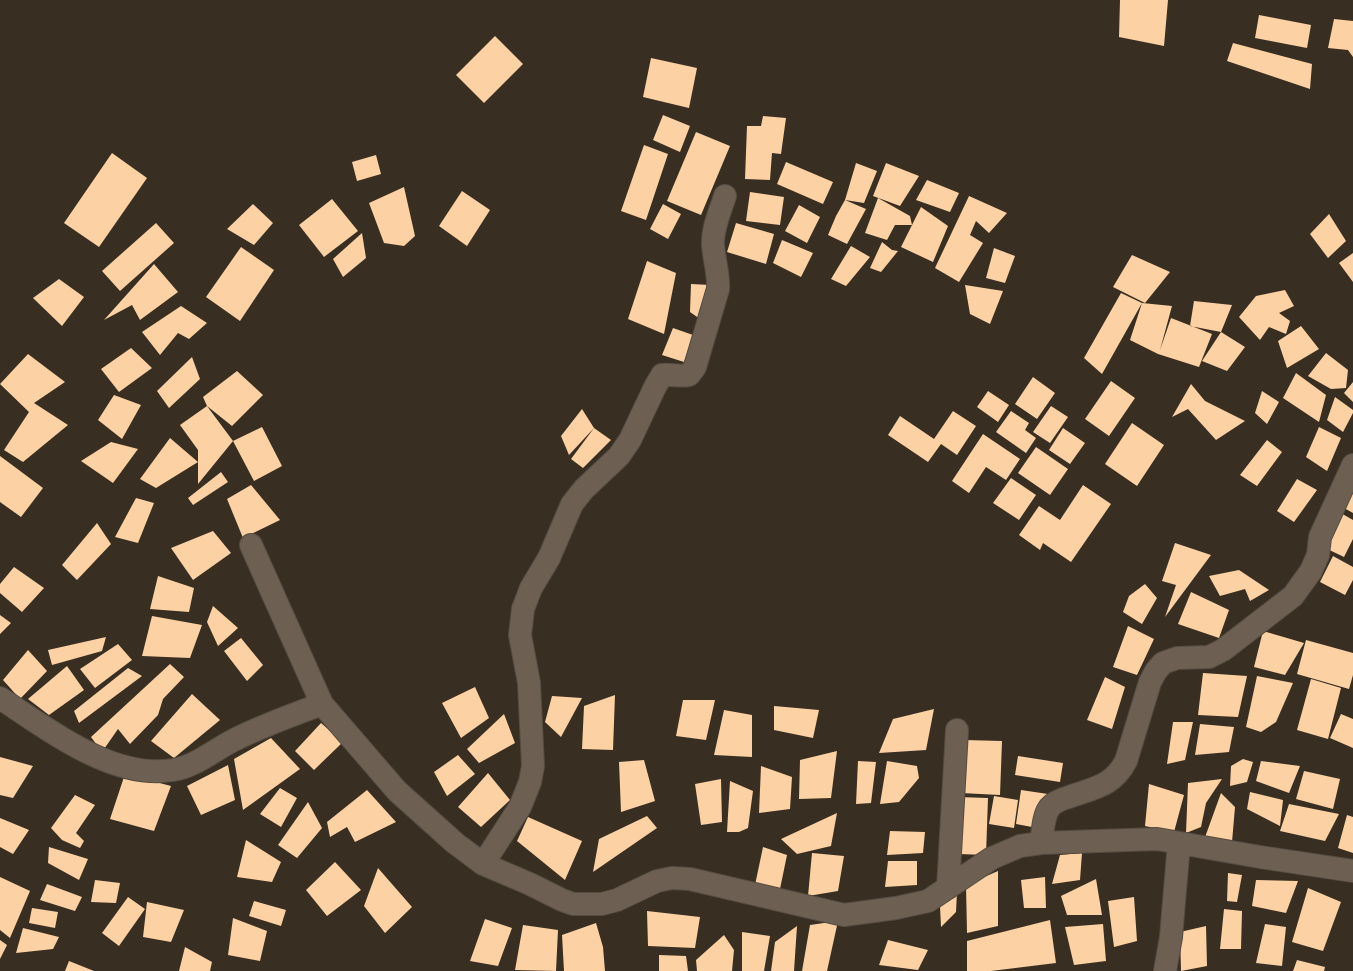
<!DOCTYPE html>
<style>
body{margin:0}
canvas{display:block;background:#392e22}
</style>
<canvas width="1353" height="971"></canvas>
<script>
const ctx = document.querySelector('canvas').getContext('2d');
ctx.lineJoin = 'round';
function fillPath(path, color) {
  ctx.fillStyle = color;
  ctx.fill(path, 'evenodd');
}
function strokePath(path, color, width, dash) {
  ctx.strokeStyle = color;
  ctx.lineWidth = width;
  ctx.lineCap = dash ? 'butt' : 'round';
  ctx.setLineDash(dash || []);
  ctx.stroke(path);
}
fillPath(new Path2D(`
 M1120 0H1168L1164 46 1119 37Z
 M1259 15 1311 25 1307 48 1255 38Z
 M1334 19 1353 21V57L1348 50 1328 48Z
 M495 36 523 64 484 103 456 75Z
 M1233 43 1312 64 1310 89 1227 61Z
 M651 58 697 68 689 108 643 97Z
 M663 115 690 126 680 152 653 140Z
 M763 116 786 118 781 154 772 153 770 180 745 179 747 126H761Z
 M696 132 730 146 701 215 667 201Z
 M644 145 668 154 646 220 621 211Z
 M112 153 147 178 99 247 64 223Z
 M376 155 381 174 357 181 352 162Z
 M786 162 833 182 823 204 777 184Z
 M856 163 877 171 864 203 845 200Z
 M886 163 919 176 900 206 873 196Z
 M927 180 959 193 950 212 916 200Z
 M404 187 415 236 404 246 384 243 369 203Z
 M462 191 490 210 467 246 439 226Z
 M750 192 784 197 780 225 746 221Z
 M969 196 1007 213 989 233 976 221 970 235 983 243 959 282 935 268Z
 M878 198 910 216 912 225H895L887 240 865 233Z
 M332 199 358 231 324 257 299 225Z
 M845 200 866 209 847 244 828 235 836 216Z
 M253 204 273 223 254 245 227 229Z
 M663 204 681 214 668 239 650 229Z
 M799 205 820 217 807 243 785 231Z
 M921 207 948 226 933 262 901 247Z
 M1329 214 1346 241 1328 258 1310 234Z
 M156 223 174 243 120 291 102 271Z
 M736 223 774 234 766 264 727 252Z
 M362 233 366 258 343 277 333 259Z
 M782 240 813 253 801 277 773 263Z
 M882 242 892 250 898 251 881 272 870 268Z
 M851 246 870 257 846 286 831 279Z
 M241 247 274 270 240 321 206 297Z
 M994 248 1015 256 1005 283 986 278Z
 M1353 253V282L1339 263Z
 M1132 255 1170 272 1145 303 1113 287Z
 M647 261 676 273 664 334 628 319Z
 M154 264 178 292 140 320 132 305 104 320Z
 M59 279 84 297 62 326 33 298Z
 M691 284 711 285 700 319 690 312Z
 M965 285 1003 291 990 324 970 314Z
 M1285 290 1294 306 1279 313 1290 321 1286 334 1269 327 1260 340 1239 317 1256 296Z
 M1121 293 1142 303 1172 306 1160 350 1171 318 1212 334 1199 367 1158 354 1130 340 1142 303 1102 374 1084 358Z
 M1194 301 1232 305 1221 332 1190 326Z
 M181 306 207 323 189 339 178 333 160 355 142 332Z
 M1301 326 1319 349 1287 368 1278 341Z
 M673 328 693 335 684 362 662 355Z
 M1221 332 1245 347 1227 371 1202 361Z
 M131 348 152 368 119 392 101 369Z
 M1326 353 1348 370 1346 388 1331 389 1308 376Z
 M28 354 65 382 34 403 68 425 23 462 4 450 29 412 0 384Z
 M192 357 200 379 169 408 157 391Z
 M237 371 263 395 232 426 207 406 203 397Z
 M1296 373 1326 395 1319 422 1283 398Z
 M1033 377 1055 393 1037 419 1015 404Z
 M1111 381 1135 398 1109 436 1085 419Z
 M1353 382V402L1344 393Z
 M1191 384 1205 401 1245 421 1216 440 1188 409 1172 417Z
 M988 391 1009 405 998 422 977 407Z
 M1262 391 1279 402 1267 424 1255 413Z
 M114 395 141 405 122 439 98 420Z
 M1335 397 1353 410V413L1343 432 1327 420Z
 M207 406 233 441 198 484V450L180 425Z
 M1051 406 1068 417 1050 443 1033 432Z
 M582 409 594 428 569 455 561 436Z
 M953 411 976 426 957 455 941 444 928 462 888 435 900 416 934 439Z
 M1011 411 1029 423 1025 430 1036 438 1026 453 996 432Z
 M1132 423 1164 445 1137 486 1105 464Z
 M262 427 282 466 254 481 233 441Z
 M1319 427 1341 438 1327 471 1306 457Z
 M594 428 611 440 583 468 571 459Z
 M1063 428 1085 443 1070 464 1049 450Z
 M983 434 1020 459 1006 480 986 467 969 493 952 481Z
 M170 438 198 462 156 488 140 479Z
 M1267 440 1282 452 1257 486 1240 475Z
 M111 442 138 449 113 483 81 461Z
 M1036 447 1068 469 1050 495 1018 473Z
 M0 456 43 488 21 517 0 502Z
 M221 472 228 482 193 505 188 498Z
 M1011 478 1036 495 1019 520 993 503Z
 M1297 479 1317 490 1294 522 1277 511Z
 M251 485 280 520 243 538 227 499Z
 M1083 485 1111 504 1071 562 1043 543 1040 550 1019 535 1039 506 1060 520Z
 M1353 490V513L1344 508Z
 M136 498 154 503 138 543 115 537Z
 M1339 512 1353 520V539L1344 557 1321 546Z
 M97 523 111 544 77 580 62 565Z
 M213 531 231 553 193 580 171 548Z
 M1175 543 1211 555 1165 617 1176 585 1162 581Z
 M1333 556 1353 567V580L1345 595 1320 582Z
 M14 567 44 588 22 612 0 593V584Z
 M1239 570 1269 590 1250 601 1245 589 1220 596 1209 576Z
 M158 576 194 588 189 612 150 609Z
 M1145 584 1157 598 1142 624 1123 612 1129 596Z
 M1191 592 1229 610 1219 638 1178 624Z
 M213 606 238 628 218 646 207 622Z
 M0 615 11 623 0 634Z
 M152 616 202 625 190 658 142 656Z
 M1128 626 1154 639 1137 675 1113 667Z
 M1263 631 1304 643 1285 675 1254 667Z
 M106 637 102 651 52 665 48 650Z
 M241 638 263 665 247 681 224 651Z
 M1306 640 1353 653V675L1349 689 1297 674Z
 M118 644 132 660 95 688 80 669Z
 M28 650 47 671 20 699 3 680Z
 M170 664 184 677 163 699 158 715 130 744 118 729 102 752 91 737Z
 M67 666 84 690 49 715 28 699Z
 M128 668 142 676 79 723 74 711Z
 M1203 673 1247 676 1238 717 1198 715Z
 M1257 676 1293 683 1276 722 1261 732 1246 727Z
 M1105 677 1125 687 1112 729 1087 720Z
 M1311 679 1341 688 1328 739 1297 730Z
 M475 687 489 718 461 738 442 703Z
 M192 694 220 720 174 758 151 741Z
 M615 695 613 750 582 749 584 706Z
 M552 696 582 698 561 737 545 722Z
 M683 700H715L706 740 676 736Z
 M774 706 819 710 813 738 774 730Z
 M934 709 926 750 879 753 893 719Z
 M724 710 752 715V757L714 755Z
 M504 714 515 743 479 763 467 749Z
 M1341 714 1353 719V748L1330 738Z
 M1173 722H1193L1185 760 1167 764Z
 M321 723 343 742 314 770 295 751Z
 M1200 724 1234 727 1229 752 1195 755Z
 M271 738 300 769 243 810 234 759Z
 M964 740 1002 741 1000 795 961 793Z
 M837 751 831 798 799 799 800 760Z
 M458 755 475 774 447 796 434 772Z
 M1018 756 1063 763 1060 782 1015 775Z
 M0 757 33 766 13 798 0 795Z
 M1243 759 1253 762 1247 782 1230 786 1231 766Z
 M644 760 655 801 621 812 619 762Z
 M858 761 876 762 871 803 856 804Z
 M887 761 917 766 919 778 899 802 880 804Z
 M1261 761 1300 766 1289 793 1256 781Z
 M228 765 235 800 201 815 187 786Z
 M761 766 792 777 790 809 759 813Z
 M1304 771 1340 779 1333 809 1296 799Z
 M488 773 510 800 481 827 458 807Z
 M125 774 171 786 154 831 110 819Z
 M721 779 722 822 701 825 695 784Z
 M1222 779 1206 803 1201 827 1186 833 1188 783Z
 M730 781 753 791 748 828 739 832H727Z
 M1149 784 1184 795 1174 832 1145 826Z
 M280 788 297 798 281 827 260 814Z
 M367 790 396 822 355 842 347 827 330 837 327 822Z
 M1021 790 1048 794 1043 829 1016 824Z
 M1250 792 1283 800 1280 826 1247 809Z
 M1221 793 1235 807 1232 842 1204 840Z
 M75 795 95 805 76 833 84 841 80 848 62 840 51 828Z
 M994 796 1018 800 1014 828 989 824Z
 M958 797 988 798 986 855 959 854Z
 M308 802 322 828 297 858 278 845Z
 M1289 804 1339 814 1325 841 1280 831Z
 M837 813 831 846 797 854 781 839Z
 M1347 815 1353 817V853L1338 848Z
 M647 816 657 828 593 872 599 839Z
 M528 817 582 841 565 880 517 841Z
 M0 818 29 830 13 854 0 847Z
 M890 831 925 832 923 853 887 855Z
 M246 840 281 862 272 882 237 877Z
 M49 847 88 859 79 880 48 863Z
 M763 847 787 855 780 889 755 885Z
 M812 853 844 856 838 891 808 896Z
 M1082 853 1080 880 1052 884 1060 855Z
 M888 861H917V885L885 887Z
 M335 862 361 890 327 916 306 890Z
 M378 868 412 907 385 933 364 906Z
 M998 871V926L967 933 966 885Z
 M1228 873 1242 875 1237 902 1227 901Z
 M0 877 30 891 10 938 0 930Z
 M1045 877 1046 908H1024L1021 880Z
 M1096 879 1102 915H1067L1061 896Z
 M95 880 120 883 116 903 91 902Z
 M1256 880 1298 881 1286 913 1252 906Z
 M47 884 82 897 75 911 40 900Z
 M1308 888 1341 902 1323 951 1292 942Z
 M957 892 956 912 941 927 940 906Z
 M128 897 145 909 119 946 102 933Z
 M1134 897 1137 941 1114 947 1108 901Z
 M254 901 286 910 281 926 249 916Z
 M147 902 184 910 171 942 143 937Z
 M32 908 58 912 55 928 29 923Z
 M1224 909 1242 911 1241 949H1220Z
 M647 911 700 917 695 948 648 946Z
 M233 918 267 931 260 961 228 955Z
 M485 919 512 928 498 966 470 961Z
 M1050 920 1056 963 991 971H967V941Z
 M838 921 827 971H802L810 925Z
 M596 923 603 947 605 971H564L562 935Z
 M1103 924 1106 961 1074 965 1065 927Z
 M1265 924 1286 927 1282 966 1256 963Z
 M523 925 558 930 556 971 515 970Z
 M797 926 794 971H771L775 942Z
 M1206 926 1207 966 1181 971 1180 932Z
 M23 928 59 937 53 949 16 953Z
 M742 932 770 936 764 971H742Z
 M724 935 734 950 732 971H697L696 960Z
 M0 940 7 945 0 959Z
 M888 940 928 950 918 970 879 965Z
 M185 947 212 962 210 971H179Z
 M659 955 686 956 688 971H659Z
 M1297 960 1325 967 1324 971H1293Z
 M69 961 94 971H65Z`), '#fcd1a4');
const minor = new Path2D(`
 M251 545 322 704 397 791 455 843 483 864 530 884 562 900 573 904H602L617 900 657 881 672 878 690 879 844 915 896 908 928 901 992 858 1020 846 1041 843 1157 839 1260 857 1353 871
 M0 698C48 729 112 780 173 770 194 767 213 751 232 741 261 726 292 715 322 704
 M1041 843C1043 833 1043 815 1050 807 1054 802 1062 799 1069 797 1094 788 1113 786 1126 761L1150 682 1156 671 1163 663 1177 658 1209 657 1223 650 1293 596 1311 571 1318 555 1320 537 1353 465
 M483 864 520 807 530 782 533 766 529 683 520 635 523 609 531 588 549 558 572 504 584 489 619 456 630 440 655 387 662 375C672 374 680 377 689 375L695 367 718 289C719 274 714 260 713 245 712 229 720 212 725 196
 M948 888 957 730
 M1165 971 1171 937 1179 843`);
strokePath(minor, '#554c42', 24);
strokePath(minor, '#6d6053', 22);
</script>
